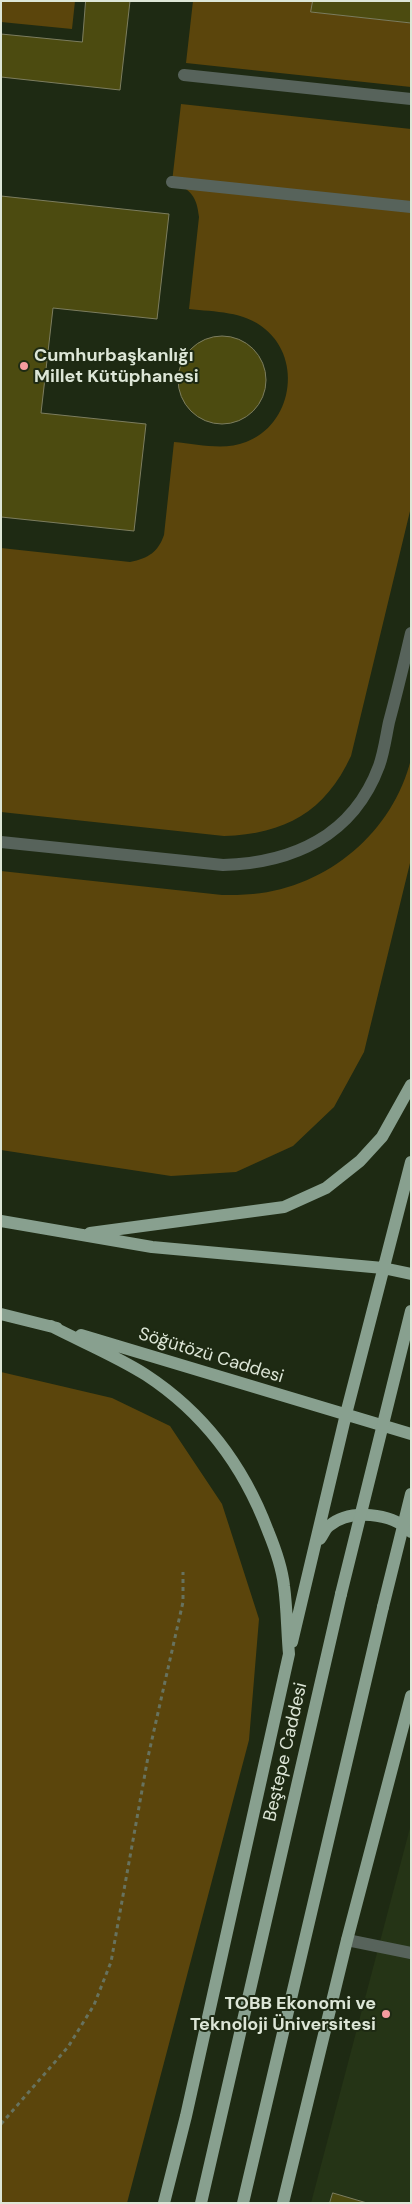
<!DOCTYPE html>
<meta charset="utf-8">
<style>
body{margin:0}
#map{position:relative;width:412px;height:2204px;overflow:hidden;background:#1e2a13;font-family:"DM Sans",sans-serif}
canvas{display:block}
.frame{position:absolute;inset:0;border:2px solid #dde6d7;pointer-events:none}
</style>
<div id="map">
<canvas width="412" height="2204"></canvas>
<div class="frame"></div>
</div>
<script>
const ctx = document.querySelector('canvas').getContext('2d');
ctx.lineJoin = 'round';
function fillPath(path, color) {
  ctx.fillStyle = color;
  ctx.fill(path, 'evenodd');
}
function strokePath(path, color, width, dash) {
  ctx.strokeStyle = color;
  ctx.lineWidth = width;
  ctx.lineCap = dash ? 'butt' : 'round';
  ctx.setLineDash(dash || []);
  ctx.stroke(path);
}
function label(font, color, halo, rows, align = 'center') {
  ctx.font = font + ' "DM Sans",sans-serif';
  ctx.lineWidth = 4;
  ctx.setLineDash([]);
  ctx.textBaseline = 'middle';
  ctx.strokeStyle = halo;
  ctx.fillStyle = color;
  for (const [text, x, y, turn = 0] of rows) {
    ctx.save();
    ctx.translate(x, y);
    ctx.rotate((+turn || 0) * Math.PI / 180);
    ctx.textAlign = isNaN(turn) ? turn : align;
    if (halo) ctx.strokeText(text, 0, 0);
    ctx.fillText(text, 0, 0);
    ctx.restore();
  }
}
fillPath(new Path2D(`
 M411 1824V2203H311Z`), '#253416');
fillPath(new Path2D(`
 M1 1H75L72 29 1 22Z
 M193 1H313L312 12 411 23V87L186 63Z
 M181 104 411 129V507L351 756C325 812 285 834 224 836L1 812V548L130 562C149 558 158 552 164 535L174 442C198 444 224 451 246 442 292 425 303 360 265 329 244 311 215 312 189 309L199 217C197 197 191 189 172 182Z
 M411 759V859L364 1052 334 1107 293 1146 236 1172 171 1176 1 1150V871L222 895C232 895 242 895 253 894 328 887 393 832 411 759Z
 M1 1372 112 1398 170 1426 222 1504 259 1619 249 1740 127 2203H1Z`), '#5b450c');
const building = new Path2D(`
 M86 1H130L120 90 1 77V34L82 42Z
 M313 1H411V23L311 12Z
 M1 196 169 214 157 319 53 308 41 413 146 424 134 531 1 517Z
 M178 380a44 44 0 1 1 88 0a44 44 0 1 1-88 0Z
 M333 2193 367 2203H330Z`);
fillPath(building, '#4c4b10');
strokePath(building, '#7c7d5f', 1);
strokePath(new Path2D(`
 M1 2124 68 2047 94 2005 111 1962 148 1757 183 1602V1572`), '#67725e', 3, [4, 4]);
strokePath(new Path2D(`
 M184 75 411 99
 M172 182 411 207
 M1 842 223 865C293 863 353 836 379 766 384 752 386 736 389 722 397 692 404 663 411 633
 M347 1940 411 1953`), '#57635b', 12);
strokePath(new Path2D(`
 M1 1221 152 1247 383 1268 411 1274
 M90 1233 284 1207 326 1188 360 1161 382 1137 411 1085
 M1 1314 57 1328
 M51 1326C82 1342 116 1356 146 1375 204 1413 244 1467 268 1531 275 1548 282 1567 284 1586 287 1608 287 1632 289 1654L186 2116 164 2203
 M81 1335 411 1434
 M320 1539C323 1535 325 1529 329 1526 350 1508 392 1513 411 1532
 M292 1642 346 1414 411 1162
 M201 2203 341 1594
 M243 2203 383 1607
 M283 2203 347 1940 411 1696`), '#88a08f', 12);
strokePath(new Path2D(`
 M341 1594 411 1311
 M383 1607 411 1494`), '#88a08f', 12);
for (const [x, y, r, color] of [
 [24,366,5,"#f59b9f"],
 [386,2014,5,"#f59b9f"]
]) {
  const dot = new Path2D();
  dot.arc(x, y, r, 0, 2 * Math.PI);
  ctx.fillStyle = color;
  ctx.fill(dot);
  strokePath(dot, '#1e2a13', 2);
}
label('bold 18px', '#dde6d7', '#1e2a13', [
 ["Cumhurbaşkanlığı",34,356],
 ["Millet Kütüphanesi",34,377],
 ["TOBB Ekonomi ve",376,2004,"right"],
 ["Teknoloji Üniversitesi",376,2025,"right"]
], 'left');
label('18px', '#dde6d7', '#1e2a13', [
 ["Söğütözü Caddesi",211,1356,17],
 ["Beştepe Caddesi",286,1752,-77]
]);
</script>
